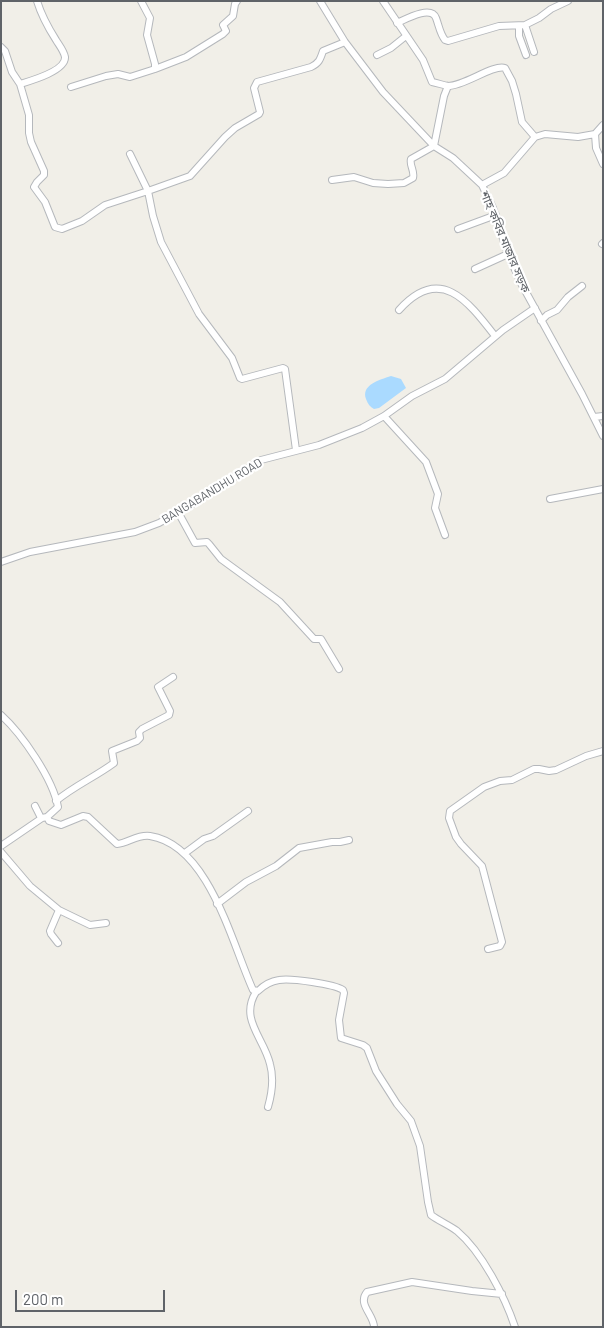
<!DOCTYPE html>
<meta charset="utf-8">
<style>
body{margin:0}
#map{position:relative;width:604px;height:1328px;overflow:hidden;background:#f1efe8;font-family:Barlow,sans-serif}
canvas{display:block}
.frame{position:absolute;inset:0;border:2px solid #5f6368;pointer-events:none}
.scale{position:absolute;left:15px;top:1290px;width:150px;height:22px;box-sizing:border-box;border:2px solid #5f6368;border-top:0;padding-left:6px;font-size:15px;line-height:18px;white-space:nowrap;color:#5f6368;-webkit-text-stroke:4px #fff;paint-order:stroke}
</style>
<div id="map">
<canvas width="604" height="1328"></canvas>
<div class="frame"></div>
<div class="scale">200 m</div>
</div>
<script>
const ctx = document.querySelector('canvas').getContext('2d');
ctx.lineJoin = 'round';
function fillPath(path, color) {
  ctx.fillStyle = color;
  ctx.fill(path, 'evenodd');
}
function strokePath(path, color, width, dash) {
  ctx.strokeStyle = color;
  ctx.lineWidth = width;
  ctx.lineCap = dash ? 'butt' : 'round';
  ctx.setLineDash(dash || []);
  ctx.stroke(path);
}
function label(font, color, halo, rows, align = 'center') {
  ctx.font = font + ' Barlow,"Noto Sans Bengali",sans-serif';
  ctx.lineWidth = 4.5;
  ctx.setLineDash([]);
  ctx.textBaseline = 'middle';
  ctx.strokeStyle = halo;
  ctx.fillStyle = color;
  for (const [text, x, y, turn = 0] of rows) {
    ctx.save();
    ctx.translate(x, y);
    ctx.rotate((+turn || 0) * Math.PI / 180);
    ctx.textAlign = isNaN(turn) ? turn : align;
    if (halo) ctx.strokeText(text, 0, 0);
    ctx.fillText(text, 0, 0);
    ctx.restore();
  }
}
fillPath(new Path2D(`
 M391 376 401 379 406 388 379 408 374 409C370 407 368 404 366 399 361 385 379 380 391 376Z`), '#aadaff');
const minor = new Path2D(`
 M320 1 345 42 383 92 434 146 453 158 482 185 493 208 508 254 522 285 582 394 603 436
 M383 1 423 60 432 82C437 83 443 85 448 86 465 86 493 64 505 68L512 81 516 94 522 122 535 137
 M397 23C406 19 431 5 436 18 439 26 440 34 445 40L448 41 499 26 525 25 539 18 551 9 568 1
 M525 25 534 52
 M519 26V36L526 55
 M1 47 5 51 12 72 20 84C30 81 66 71 65 57 64 51 59 45 56 40 49 29 41 14 37 1
 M377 55 391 48 406 36
 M155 69 186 57 223 34 226 31 223 25 233 16 235 4 237 1
 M20 84 29 115V133L31 142 44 171V175L37 182 34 187 45 202 55 227 62 229 82 221 105 205 148 191 130 154
 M71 87 106 76 118 74 130 77 155 69V64L147 35 150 18 141 1
 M595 134 603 125
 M332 180 354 177 373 183 388 184 404 183 413 178C415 171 409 165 411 159L434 146 444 96 448 86
 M482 185 504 173 535 137 545 134 578 137 595 134 596 148 603 164
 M458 229 496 215
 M602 244 603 243
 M475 269 508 254
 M399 310C440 264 468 301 495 336
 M541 321 547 315 557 310 568 297 582 286
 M384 416 426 462 438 494 435 508 445 535
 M594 417 603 416
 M296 450 285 369 283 368 242 379 240 378 232 358 199 314 161 242 153 216 148 191 190 176 225 137 235 128 259 114 260 112 254 88 257 82 311 67C319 63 320 60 323 51L345 42
 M550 499 603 489
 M178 512 195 543 207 542 209 544 221 559 280 602 314 639H321L339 669
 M1 562 30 552 135 532 159 523 191 505 261 460 319 445 362 428 384 416 412 396 445 379 503 330 535 308
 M1 715C22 734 53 779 58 807L47 817 49 821 61 825 83 816 88 817 117 844C128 843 138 834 150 836 209 845 232 944 253 990L258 991C264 985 272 981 279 980 291 978 334 984 343 990L344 993 339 1020 341 1038 363 1045 367 1048 376 1071 397 1104 411 1121 420 1146 428 1202 431 1215C439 1221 449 1225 457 1231 482 1252 505 1297 515 1327
 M56 801C74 786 95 777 114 763L112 751 137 741 140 738 139 732 142 729 169 715 170 711 158 687 173 677
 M35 806 41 818
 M1 846 42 818 47 817
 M1 852 30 886 59 910 50 931 51 934 58 943
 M185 853 204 839 213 836 248 811
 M217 904 246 882 276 866 299 848 332 842H340L349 840
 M59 910 90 925 106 923
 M488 949 500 946 502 942 482 866 461 844 456 837 449 818 450 811 484 787 500 781 512 780 534 769H539L549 771 556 770 586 756 603 751
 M256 992C239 1019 264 1038 270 1064 274 1078 272 1093 268 1107
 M374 1327C374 1315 357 1304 367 1292L412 1282 472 1291 502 1294`);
strokePath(minor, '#b5b8bc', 8);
strokePath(minor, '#fff', 6);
label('12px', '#5f6368', '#fff', [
 ["শাহ কবির মাজার সড়ক",505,242,67],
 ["BANGABANDHU ROAD",212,491,-31]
]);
</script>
